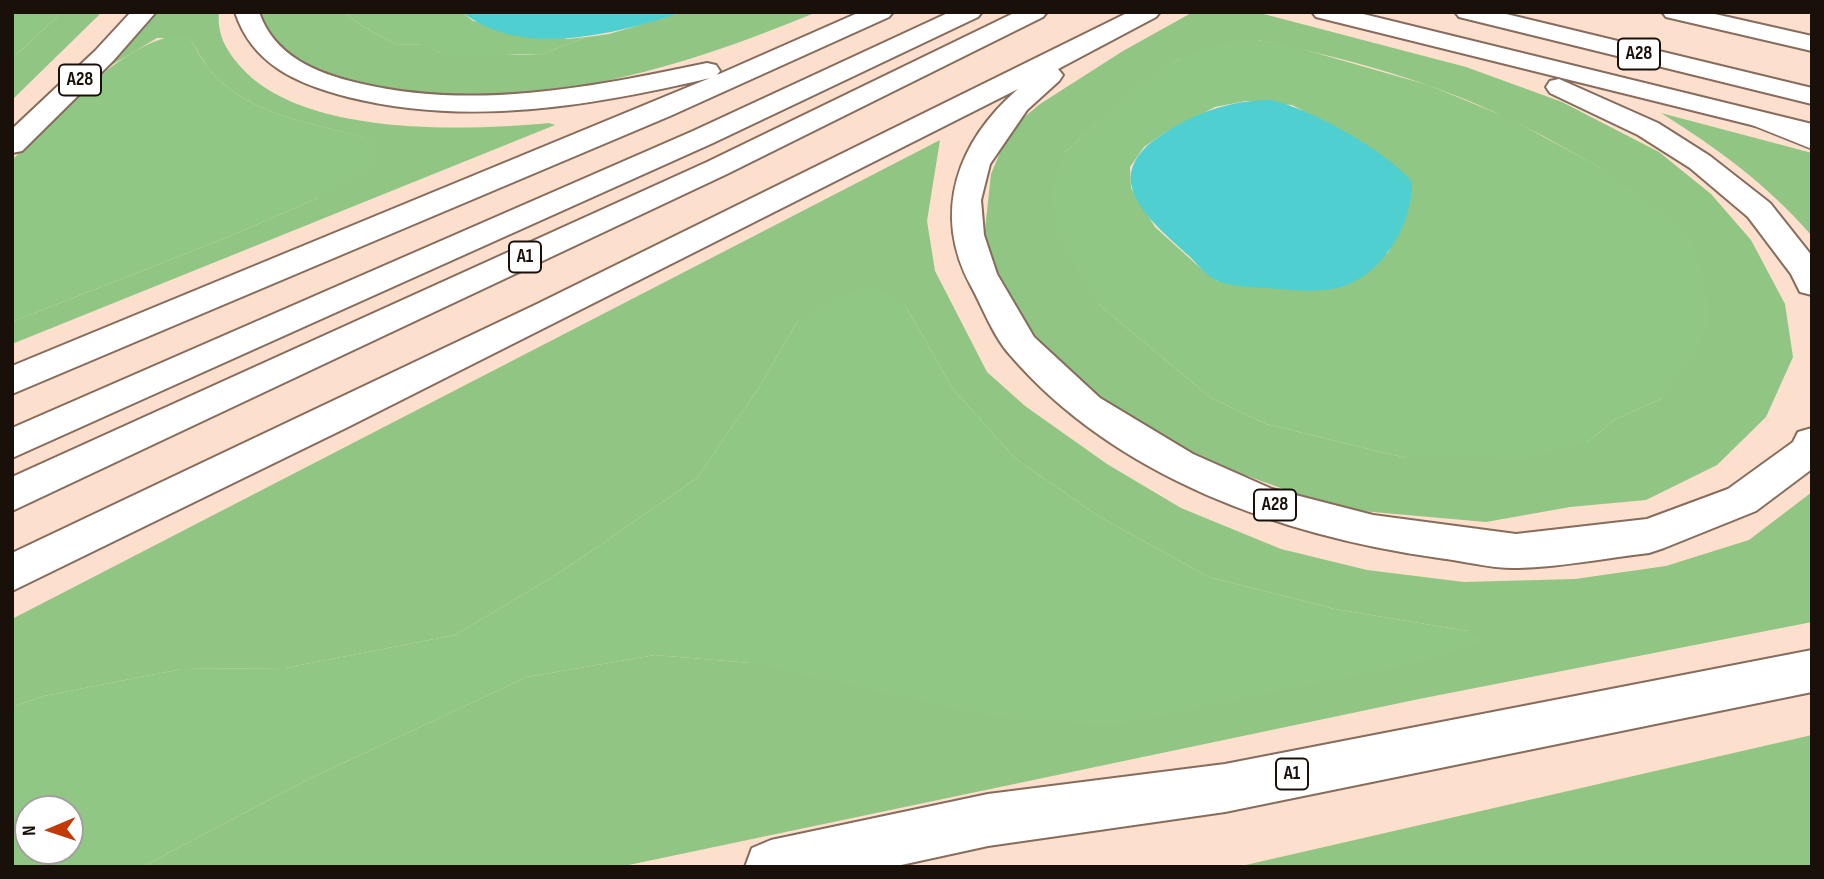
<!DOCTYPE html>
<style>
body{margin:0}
#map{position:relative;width:1824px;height:879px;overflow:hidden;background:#fcdfcc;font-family:"Sofia Sans Condensed",sans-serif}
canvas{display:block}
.frame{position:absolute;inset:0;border:14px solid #1a100a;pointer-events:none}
.north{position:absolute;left:14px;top:795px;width:70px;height:70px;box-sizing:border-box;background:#fff;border:2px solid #a39f9d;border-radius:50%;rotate:268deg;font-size:19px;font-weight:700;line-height:28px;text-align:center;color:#1a100a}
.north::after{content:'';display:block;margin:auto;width:24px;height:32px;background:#c23a07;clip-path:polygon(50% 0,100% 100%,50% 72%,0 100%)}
</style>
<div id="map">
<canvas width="1824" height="879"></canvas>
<div class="frame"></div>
<div class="north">N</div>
</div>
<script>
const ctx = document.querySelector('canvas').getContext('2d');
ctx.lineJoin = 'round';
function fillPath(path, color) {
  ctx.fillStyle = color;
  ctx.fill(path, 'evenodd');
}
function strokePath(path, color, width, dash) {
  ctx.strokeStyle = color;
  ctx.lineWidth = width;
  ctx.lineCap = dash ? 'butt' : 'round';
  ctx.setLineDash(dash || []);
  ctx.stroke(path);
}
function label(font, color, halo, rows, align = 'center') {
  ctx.font = font + ' "Sofia Sans Condensed",sans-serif';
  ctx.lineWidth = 5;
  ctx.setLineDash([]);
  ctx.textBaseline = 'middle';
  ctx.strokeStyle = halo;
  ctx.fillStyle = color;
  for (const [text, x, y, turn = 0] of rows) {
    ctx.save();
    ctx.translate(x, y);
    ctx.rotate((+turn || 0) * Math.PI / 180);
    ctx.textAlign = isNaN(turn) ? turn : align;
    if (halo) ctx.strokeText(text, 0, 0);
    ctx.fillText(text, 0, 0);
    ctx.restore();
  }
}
fillPath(new Path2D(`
 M62 12H102L12 100V59Z
 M158 12H219C217 34 225 48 239 65 300 137 464 131 549 123L555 125 12 344V322L228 237 318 198 373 140C315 122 247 118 207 66 200 57 196 47 190 38H157L110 66Z
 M259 12H343L362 26 395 44 425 45 440 53 540 55 587 37 609 34 684 12H817C701 60 591 95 465 97 401 99 336 92 283 52 273 45 266 28 259 18Z
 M1193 12H1256L1466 67 1562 102 1659 152 1711 194 1751 240 1785 304 1793 357 1766 417 1717 465 1646 500 1570 507 1486 522 1339 509 1189 455 1098 395 1024 327 1003 292 984 239 991 174 1010 129 1040 104 1123 51ZM1257 40C1343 57 1432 81 1511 120 1542 134 1571 152 1601 168L1663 398 1614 420 1588 442 1406 458 1266 424 1211 398 1098 304 1065 152 1141 82 1179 59Z
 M1661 113 1812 153V236C1767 184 1718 149 1661 113Z
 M940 140 927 221 935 271 987 372 1025 406 1107 464 1181 508 1281 549 1367 570 1464 582 1575 579 1666 566 1749 540 1812 492V622L1419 699 619 867H142L307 780 527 677 655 655 751 663 1468 631 1335 609 1209 577 1100 517 1016 459 953 389 905 305 797 322 759 387 697 478 559 573 455 635 285 668 181 669 44 696 12 707V619Z
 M1812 735V867H1237Z`), '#90c583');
fillPath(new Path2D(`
 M12 12H62L12 59Z
 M343 12H462L473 21 568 39 587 37 540 55 517 54 465 58 440 53 424 45 395 44 362 26Z
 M177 35 190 38C196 47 200 58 207 66 247 118 315 122 374 140L381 154 374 166 362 175 318 198 228 237 12 322V160C58 118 115 46 177 35Z
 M1257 40 1295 47 1428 85 1511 119 1601 168 1671 217 1692 240 1704 277 1710 321 1697 351 1663 398 1614 420 1588 442 1525 459 1406 458 1266 424 1211 398 1098 304 1059 242 1051 194 1065 152 1141 81 1179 59 1204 48 1229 42ZM1246 101 1292 105 1350 135 1406 217 1388 253 1298 290 1217 281 1207 274 1155 227 1131 188 1130 167 1144 147 1164 133 1215 107Z
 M874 285 905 305 953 389 1016 459 1100 517 1209 577 1335 609 1468 631 1485 641 1410 665 1110 726 994 717 751 663 655 655 527 677 307 780 142 867H12V707L44 696 181 669 285 668 455 635 559 573 697 478 759 387 797 322 834 297ZM70 809V851H28V809Z`), '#90c784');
fillPath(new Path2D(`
 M462 12H684C618 33 522 60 462 12Z
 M1271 100C1309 108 1387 151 1412 182 1413 225 1381 278 1337 288 1315 293 1291 290 1268 288 1252 287 1229 287 1215 280 1204 274 1197 263 1188 255 1152 222 1098 180 1157 138 1191 114 1229 100 1271 100Z`), '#50cfd1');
const lane = new Path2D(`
 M1753 115 1812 138V149L1747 123 1745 120Z`);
const highway = new Path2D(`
 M131 12H156L113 61 22 151 12 153V129L95 51Z
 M235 12H259C274 56 316 73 358 83 474 111 593 87 707 63L716 65 720 71 717 75 860 12H893L889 17 670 116 12 394V366L710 78C591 106 468 127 348 97 298 84 252 65 235 12Z
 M950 12H982L978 17 713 143 12 458V428L693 131Z
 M1016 12H1047L1043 17 727 174 12 511V477L707 162Z
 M1129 12H1160L1156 17 1058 69 1063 75 1059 81 1027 110 990 164 981 200 984 235 997 274 1034 337 1100 398 1193 454 1272 489 1373 515 1516 534 1647 519 1728 489 1793 442 1798 432 1812 428V469L1756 511 1664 548 1649 553C1606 558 1561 567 1518 568 1493 569 1464 561 1439 558 1283 536 1116 478 1010 355 993 336 983 308 971 286 931 212 958 141 1018 89L348 427 12 591V553L537 304Z
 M1312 12H1355L1812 124V140L1316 17Z
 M1455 12H1498L1812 88V104L1459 17Z
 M1662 12H1706L1812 36V51L1666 17Z
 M1559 79 1658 123 1710 156 1770 203 1812 256V295L1800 292 1791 274 1748 217 1690 168 1638 135 1550 93 1546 87 1550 81Z
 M1812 650V692L1225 812 988 846 892 867H745L752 848 771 840 988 794 1225 764Z`);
strokePath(lane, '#866c5c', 3);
strokePath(highway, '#866c5c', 4);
fillPath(lane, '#fff');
fillPath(highway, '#fff');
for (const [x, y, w] of [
 [1639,54,42],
 [80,80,42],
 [525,257,32],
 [1275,505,42],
 [1292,774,32]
]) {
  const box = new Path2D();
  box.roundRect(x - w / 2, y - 15.5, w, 31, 5);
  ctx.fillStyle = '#fff';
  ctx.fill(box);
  strokePath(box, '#1a100a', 2);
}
label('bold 19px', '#1a100a', null, [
 ["A28",1639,54],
 ["A28",80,80],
 ["A1",525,257],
 ["A28",1275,505],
 ["A1",1292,774]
]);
</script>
